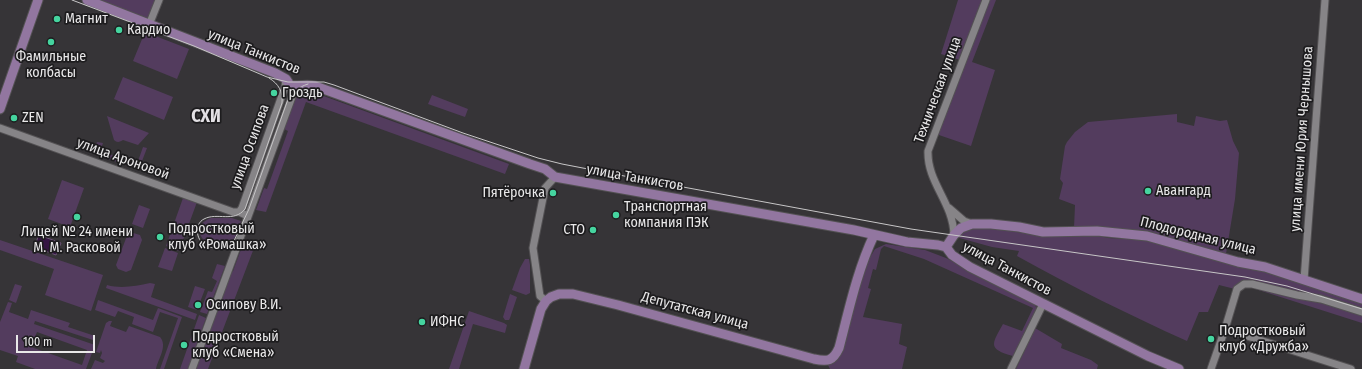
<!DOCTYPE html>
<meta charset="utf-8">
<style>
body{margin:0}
#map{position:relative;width:1362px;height:369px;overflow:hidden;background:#363437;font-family:"Fira Sans Condensed",sans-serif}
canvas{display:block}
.scale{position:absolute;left:16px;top:335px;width:79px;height:18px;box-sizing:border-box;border:2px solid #e9e8e9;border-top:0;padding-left:5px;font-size:12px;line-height:14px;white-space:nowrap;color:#e9e8e9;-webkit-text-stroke:3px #1d1c1e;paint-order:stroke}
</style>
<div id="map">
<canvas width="1362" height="369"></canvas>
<div class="scale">100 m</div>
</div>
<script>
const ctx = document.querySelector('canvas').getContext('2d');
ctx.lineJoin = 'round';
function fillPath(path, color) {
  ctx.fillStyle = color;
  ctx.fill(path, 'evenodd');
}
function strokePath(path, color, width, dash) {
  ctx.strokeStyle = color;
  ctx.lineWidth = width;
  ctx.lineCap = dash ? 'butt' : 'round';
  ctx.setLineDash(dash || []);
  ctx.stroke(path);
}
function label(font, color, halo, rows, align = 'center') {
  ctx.font = font + ' "Fira Sans Condensed",sans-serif';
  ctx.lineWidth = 3.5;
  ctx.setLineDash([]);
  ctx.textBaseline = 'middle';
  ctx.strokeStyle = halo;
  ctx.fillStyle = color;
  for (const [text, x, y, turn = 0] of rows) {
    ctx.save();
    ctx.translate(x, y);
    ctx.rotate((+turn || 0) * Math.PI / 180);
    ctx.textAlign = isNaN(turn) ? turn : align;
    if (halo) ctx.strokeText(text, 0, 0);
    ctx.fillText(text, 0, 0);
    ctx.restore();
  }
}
fillPath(new Path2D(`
 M99 0H156L148 18 146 19Z
 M958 0H983L960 60 941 54Z
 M989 0H996L972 62 995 70 971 146 936 134Z
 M145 32 189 49 177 79 133 61Z
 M123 77 173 97 164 120 114 99Z
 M303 91H310L509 164 505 174 306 102 266 212 256 210 264 188 267 189 288 131 284 129 296 97Z
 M432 95 468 109 465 117 428 104Z
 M1177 114V122L1194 126 1196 116 1220 121 1227 120 1233 141 1239 153 1235 199 1226 254 1149 232 1110 228H1074L1075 205 1059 199 1063 183 1060 179 1065 146 1067 142 1075 132 1088 122Z
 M107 116 149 133 138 145 123 140C120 142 117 143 114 140Z
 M97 142 103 143 100 151 118 157 117 162 93 153Z
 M143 147 147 148 139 169 122 163 123 159 137 164Z
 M62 180 84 188 70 227 48 219Z
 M183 198 197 202 179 251 166 246Z
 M139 205 150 209 143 228 132 224Z
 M211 218H232L241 221C239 228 237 236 232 241 217 260 181 229 211 218Z
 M977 228H992L1030 234 1095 235 1108 238 1146 240 1270 273 1362 302V323L1246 286 1239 290 1219 285 1208 312H1199L1187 341C1129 315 1073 287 1017 256L1019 251 992 247 956 237 964 231Z
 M130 232 140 235 142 240 131 270 126 272 118 269 116 265 128 233Z
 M0 240 103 275 91 311 45 295 54 269 0 250Z
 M243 244 254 248 208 369H195L230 273 233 271Z
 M886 244 925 250 946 258 1033 301 1036 307V311L1013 356C987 349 992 344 1003 324L1022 331 1033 308 924 259 884 246 881 249 876 270 873 269 868 288 871 289 863 317 902 324 899 344 907 347 902 369H830L827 363 835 362 841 354 866 264 875 249Z
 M165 248 178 253 172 271 158 267Z
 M525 259H529L530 265V293L526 295 512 290 520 268Z
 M217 264 225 266 207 314 200 312 208 291 212 292 217 281 212 278Z
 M150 283 155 284 151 297 197 314 195 320 106 288 107 285C121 289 136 286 150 283Z
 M15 284 22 286 16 303 9 300Z
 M195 286 205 289 197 310 188 307Z
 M510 294 517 297 510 318 509 320H505L503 317Z
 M98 300 153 320 158 308 182 317 164 369H160L178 318 160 312 153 332 132 324 134 317 118 311 115 317 95 310Z
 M8 302 12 303 9 312 28 319 31 310 70 323 68 327 95 336 93 340 35 321 34 324 95 345 86 369H35L16 362 18 356 0 350V322ZM37 332 87 350 82 365 31 347Z
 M469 311 504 323 507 325 505 333 473 324 459 369H449Z
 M199 315 206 318 188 369H180Z
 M109 321H112L110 326 126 332 129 326 160 337C168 346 158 359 156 369H91L95 360 103 363 105 361 100 358 102 353 101 350 100 353 96 352 106 323Z
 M1035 328 1062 344 1061 348 1091 360 1098 365 1097 369H1016Z`), '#533c5e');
const water = new Path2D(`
 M39 235 61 243 56 255 35 247Z`);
fillPath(water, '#341542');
strokePath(water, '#6a5474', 1);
const minor = new Path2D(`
 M149 25 159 0
 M0 128 233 212H239L248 216
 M949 208 964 221 972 224
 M239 212 242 208 285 87 286 79
 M954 235C953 202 927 183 928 151L986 0
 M1304 280 1325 0
 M546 301 540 296 533 248 545 188 555 177
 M1225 329 1351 369
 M192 369 296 86
 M1011 369 1043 304
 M1211 369 1225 329 1237 289 1244 284H1252L1297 295 1321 299 1362 312`);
const major = new Path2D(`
 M87 0 275 73 286 79 290 85C298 87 306 84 315 86L530 164 545 169 555 177 854 230 907 242 938 245 946 247 952 255 970 267 1148 356 1179 369
 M0 109 38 0
 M946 247 954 235 961 228 972 224H991L1019 227 1043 232 1097 231 1147 236 1238 262 1265 267 1362 299
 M524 369 541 309 546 301 551 297 559 294H573L618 305 814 359C828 362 833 361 839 348 849 310 857 271 874 235`);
strokePath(minor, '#535153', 9);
strokePath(major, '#535153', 11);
strokePath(minor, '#868487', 7);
strokePath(major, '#9276a0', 9);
strokePath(new Path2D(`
 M72 0 194 46 267 77 288 82H324L334 85 463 133 538 158 562 164 645 180 911 229 1245 277 1287 286 1362 309
 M269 78C279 84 283 92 282 103L245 209C234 223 217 212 204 219 194 224 196 240 205 245 214 250 223 248 232 245L249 209 287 102C292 93 298 87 308 84`), '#c7c6c7', 1);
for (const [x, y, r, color] of [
 [57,19,4,"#45d49f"],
 [119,30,4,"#45d49f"],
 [51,42,4,"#45d49f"],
 [274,93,4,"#45d49f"],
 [14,118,4,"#45d49f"],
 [1148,191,4,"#45d49f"],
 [553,193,4,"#45d49f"],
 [616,215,4,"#45d49f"],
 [77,217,4,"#45d49f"],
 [593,230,4,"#45d49f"],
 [160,237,4,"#45d49f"],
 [198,305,4,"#45d49f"],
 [422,322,4,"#45d49f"],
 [1211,339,4,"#45d49f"],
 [184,345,4,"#45d49f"]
]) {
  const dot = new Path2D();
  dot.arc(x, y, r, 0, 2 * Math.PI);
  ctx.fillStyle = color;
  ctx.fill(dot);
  strokePath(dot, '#1d1c1e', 1.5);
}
label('14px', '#e9e8e9', '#1d1c1e', [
 ["Магнит",65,19],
 ["Кардио",127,30],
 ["Фамильные",51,57,"center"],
 ["колбасы",51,73,"center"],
 ["Гроздь",282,93],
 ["ZEN",22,118],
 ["Авангард",1156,191],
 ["Пятёрочка",545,193,"right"],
 ["Транспортная",624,207],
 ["компания ПЭК",624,223],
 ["Подростковый",168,229],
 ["клуб «Ромашка»",168,245],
 ["СТО",585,230,"right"],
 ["Лицей № 24 имени",77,232,"center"],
 ["М. М. Расковой",77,248,"center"],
 ["Осипову В.И.",206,305],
 ["ИФНС",430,322],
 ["Подростковый",1219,331],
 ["клуб «Дружба»",1219,347],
 ["Подростковый",192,337],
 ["клуб «Смена»",192,353]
], 'left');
label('14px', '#e9e8e9', '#1d1c1e', [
 ["улица Танкистов",254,52,22],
 ["Техническая улица",938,90,-70],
 ["улица имени Юрия Чернышова",1302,139,-86],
 ["улица Осипова",250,147,-70],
 ["улица Ароновой",123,159,20],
 ["улица Танкистов",635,178,10],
 ["Плодородная улица",1198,236,14],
 ["улица Танкистов",1007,269,28],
 ["Депутатская улица",695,311,15]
]);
label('bold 18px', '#e3e0e4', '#1d1c1e', [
 ["СХИ",206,117]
]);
</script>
